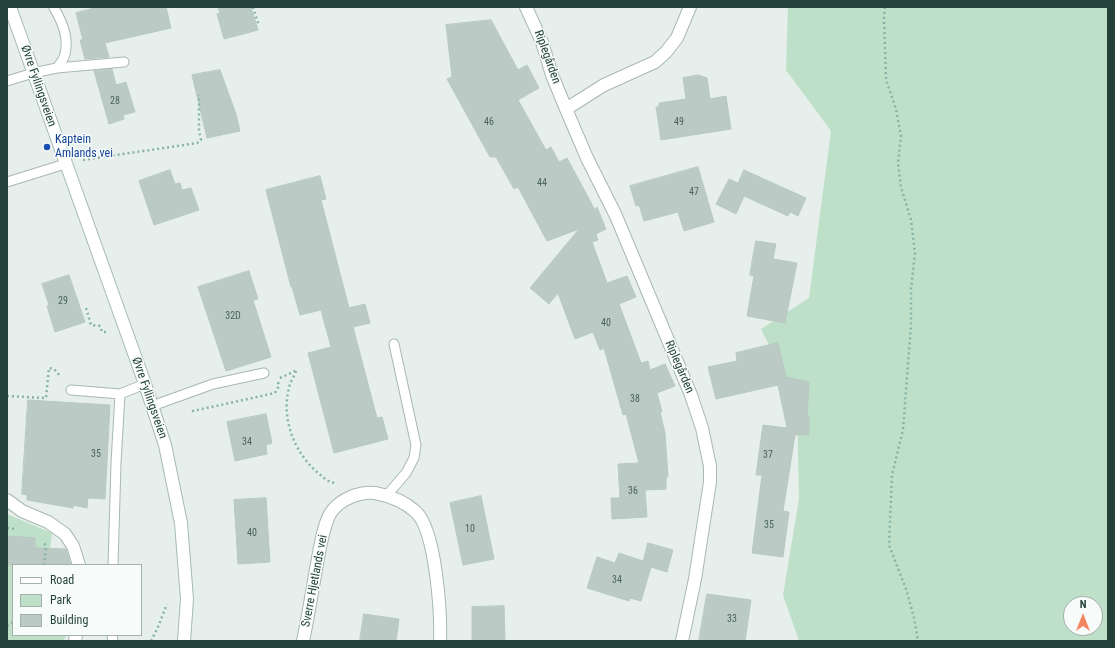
<!DOCTYPE html>
<meta charset="utf-8">
<style>
body{margin:0}
#map{position:relative;width:1115px;height:648px;overflow:hidden;background:#e6efeb;font-family:"Roboto Condensed",sans-serif}
canvas{display:block}
.frame{position:absolute;inset:0;border:8px solid #24423a;pointer-events:none}
.legend{position:absolute;left:12px;top:564px;width:130px;height:72px;box-sizing:border-box;background:#f7fbf9;border:1px solid #a3b1ad;margin:0;padding:5px 7px;list-style:none;font-size:12px;color:#24423a}
.legend li{display:flex;align-items:center;gap:8px;height:20px}
.legend b{width:20px;border:1px solid #a3b1ad}
.north{position:absolute;left:1063px;top:596px;width:40px;height:40px;box-sizing:border-box;background:#f7fbf9;border:1px solid #a3b1ad;border-radius:50%;rotate:0deg;font-size:11px;font-weight:700;line-height:16px;text-align:center;color:#24423a}
.north::after{content:'';display:block;margin:auto;width:14px;height:18px;background:#f4845f;clip-path:polygon(50% 0,100% 100%,50% 72%,0 100%)}
</style>
<div id="map">
<canvas width="1115" height="648"></canvas>
<div class="frame"></div>
<ul class="legend">
<li><b style="height:5px;background:#fff"></b>Road</li>
<li><b style="height:11px;background:#bfe0c8"></b>Park</li>
<li><b style="height:11px;background:#bbcac4"></b>Building</li>
</ul>
<div class="north">N</div>
</div>
<script>
const ctx = document.querySelector('canvas').getContext('2d');
ctx.lineJoin = 'round';
function fillPath(path, color) {
  ctx.fillStyle = color;
  ctx.fill(path, 'evenodd');
}
function strokePath(path, color, width, dash) {
  ctx.strokeStyle = color;
  ctx.lineWidth = width;
  ctx.lineCap = dash ? 'butt' : 'round';
  ctx.setLineDash(dash || []);
  ctx.stroke(path);
}
function label(font, color, halo, rows, align = 'center') {
  ctx.font = font + ' "Roboto Condensed",sans-serif';
  ctx.lineWidth = 3;
  ctx.setLineDash([]);
  ctx.textBaseline = 'middle';
  ctx.strokeStyle = halo;
  ctx.fillStyle = color;
  for (const [text, x, y, turn = 0] of rows) {
    ctx.save();
    ctx.translate(x, y);
    ctx.rotate((+turn || 0) * Math.PI / 180);
    ctx.textAlign = isNaN(turn) ? turn : align;
    if (halo) ctx.strokeText(text, 0, 0);
    ctx.fillText(text, 0, 0);
    ctx.restore();
  }
}
fillPath(new Path2D(`
 M788 7H1108V641H799L783 595 799 499 797 401 761 329 809 298 831 131 786 70ZM1071 604H1095V628H1071Z
 M7 514 52 533 50 549 13 565V635H67L63 641H7Z`), '#bfe0c8');
const building = new Path2D(`
 M99 7H166L171 28 105 43 109 57 85 59 80 40H83L76 13Z
 M218 7H251L258 30 224 39 217 14 220 13Z
 M491 20 518 70 527 65 539 88 518 100 546 150 551 147 559 162 567 158 595 210 597 207 606 229 596 234 598 240 592 242 607 283 627 276 636 297 619 304 641 363 648 361 650 370 665 364 675 386 657 393 662 412H660L665 433 668 477H666V489L645 490 647 517 612 519 611 498H620L618 464 639 463 626 414 623 415 604 348 600 350 593 332 575 339 558 293 549 304 530 288 579 229 547 241 518 187 514 189 496 157H490L447 79 452 77 446 25Z
 M112 69 116 85 126 82 135 112 123 115 124 119 109 124 94 71Z
 M220 70 236 114 240 131 207 138 192 75Z
 M698 75 707 78 710 99 726 96 731 129 661 140 656 107H659V103L686 99 683 78Z
 M698 167 714 222 684 231 678 212 644 221 639 205 636 206 630 186Z
 M170 170 175 184 180 183 182 190 191 188 199 210 154 225 139 181Z
 M744 170 806 198 798 216 790 212 788 216 744 196 736 214 716 204 729 179 738 183Z
 M320 176 326 199 321 200 349 308 365 304 370 323 353 327 377 418 382 417 388 439 334 453 308 353 331 347 321 310 300 315 292 287H291L266 190Z
 M756 241 776 244 773 259 797 263 785 323 747 316 754 276 750 275Z
 M249 271 258 299 253 300 271 357 226 371 198 287Z
 M69 275 85 322 55 332 47 306 49 305 42 284Z
 M778 343 786 377 809 382 807 416H809V435H795L783 511 789 512 783 557 752 553 762 475H756L763 425 787 428 778 385 716 399 708 367 737 361 736 353Z
 M28 400 110 405 105 499 88 498 87 508 73 505V508L27 500V495L22 494Z
 M266 414 272 443 266 445 267 454 235 461 227 422Z
 M481 496 494 559 463 565 450 503Z
 M266 498 270 562 238 564 234 500Z
 M7 536 35 538V548L66 549 71 565H7Z
 M648 543 673 550 667 572 651 567 641 601 630 598 629 601 587 588 597 557 615 563 619 553 643 561Z
 M707 594 751 600 745 641H699Z
 M504 606 505 641H472V607Z
 M364 614 399 619 396 641H360Z`);
fillPath(building, '#bbcac4');
strokePath(building, '#b8c9c2', 1);
const service = new Path2D(`
 M54 8C62 21 69 38 65 54 64 59 60 64 57 68
 M7 81 33 73 57 68 124 62
 M7 182 65 164
 M71 390 120 394 116 463 113 565
 M120 394 145 384
 M152 406 213 384 264 373
 M387 495 406 473 414 458 416 445 394 344
 M112 635 113 641`);
const minor = new Path2D(`
 M526 7 542 42 552 75 566 109 587 158 616 216 691 395 702 428 710 466V482L695 579 682 641
 M566 109 604 85 655 62 666 52 677 38 690 7
 M7 500 22 511 48 522 65 534 73 546 79 565
 M75 641 76 635
 M303 641C308 617 312 593 316 569 319 555 323 522 332 511 341 499 360 491 375 493 391 496 404 501 416 512 436 531 441 613 440 641`);
const secondary = new Path2D(`
 M10 7 145 384 165 445 181 523 187 599 184 641`);
strokePath(service, '#a8b8b2', 11);
strokePath(minor, '#a8b8b2', 14);
strokePath(secondary, '#a4bbb3', 14);
strokePath(new Path2D(`
 M253 7 259 26
 M885 7 884 18 886 80 896 109 901 136 898 163 901 187 911 220 915 253 911 289V325L903 430 892 475 889 545 906 589 914 618 918 641
 M83 160 197 143 201 140 199 130V95
 M86 308 91 325 100 326 102 332H108
 M296 371C294 377 290 382 289 388 281 418 294 452 317 472 323 477 328 483 337 483
 M280 378 295 371
 M7 396 46 398 49 368 54 369 61 377
 M193 410V411L275 393 279 386 278 382
 M7 528 15 529
 M44 565 46 547 44 542
 M7 626 13 622
 M151 641 158 627 167 604`), '#86b3a5', 2.5, [2, 3]);
strokePath(service, '#fff', 9);
strokePath(minor, '#fff', 12);
strokePath(secondary, '#fff', 12);
for (const [x, y, r, color] of [
 [47,147,4,"#1a4fb4"]
]) {
  const dot = new Path2D();
  dot.arc(x, y, r, 0, 2 * Math.PI);
  ctx.fillStyle = color;
  ctx.fill(dot);
  strokePath(dot, '#f7fbf9', 1.5);
}
label('10px', '#4a645c', null, [
 ["28",115,101],
 ["46",489,122],
 ["49",679,122],
 ["44",542,183],
 ["47",694,192],
 ["29",63,301],
 ["32D",233,316],
 ["40",606,323],
 ["38",635,399],
 ["34",247,442],
 ["35",96,454],
 ["37",768,455],
 ["36",633,491],
 ["35",769,525],
 ["10",470,529],
 ["40",252,533],
 ["34",617,580],
 ["33",732,619]
]);
label('12px', '#24423a', '#f7fbf9', [
 ["Riplegården",547,57,70],
 ["Øvre Fyllingsveien",38,86,71],
 ["Riplegården",679,367,67],
 ["Øvre Fyllingsveien",149,398,71],
 ["Sverre Hjetlands vei",315,581,-79]
]);
label('12px', '#164399', '#f7fbf9', [
 ["Kaptein",55,140],
 ["Amlands vei",55,154]
], 'left');
</script>
